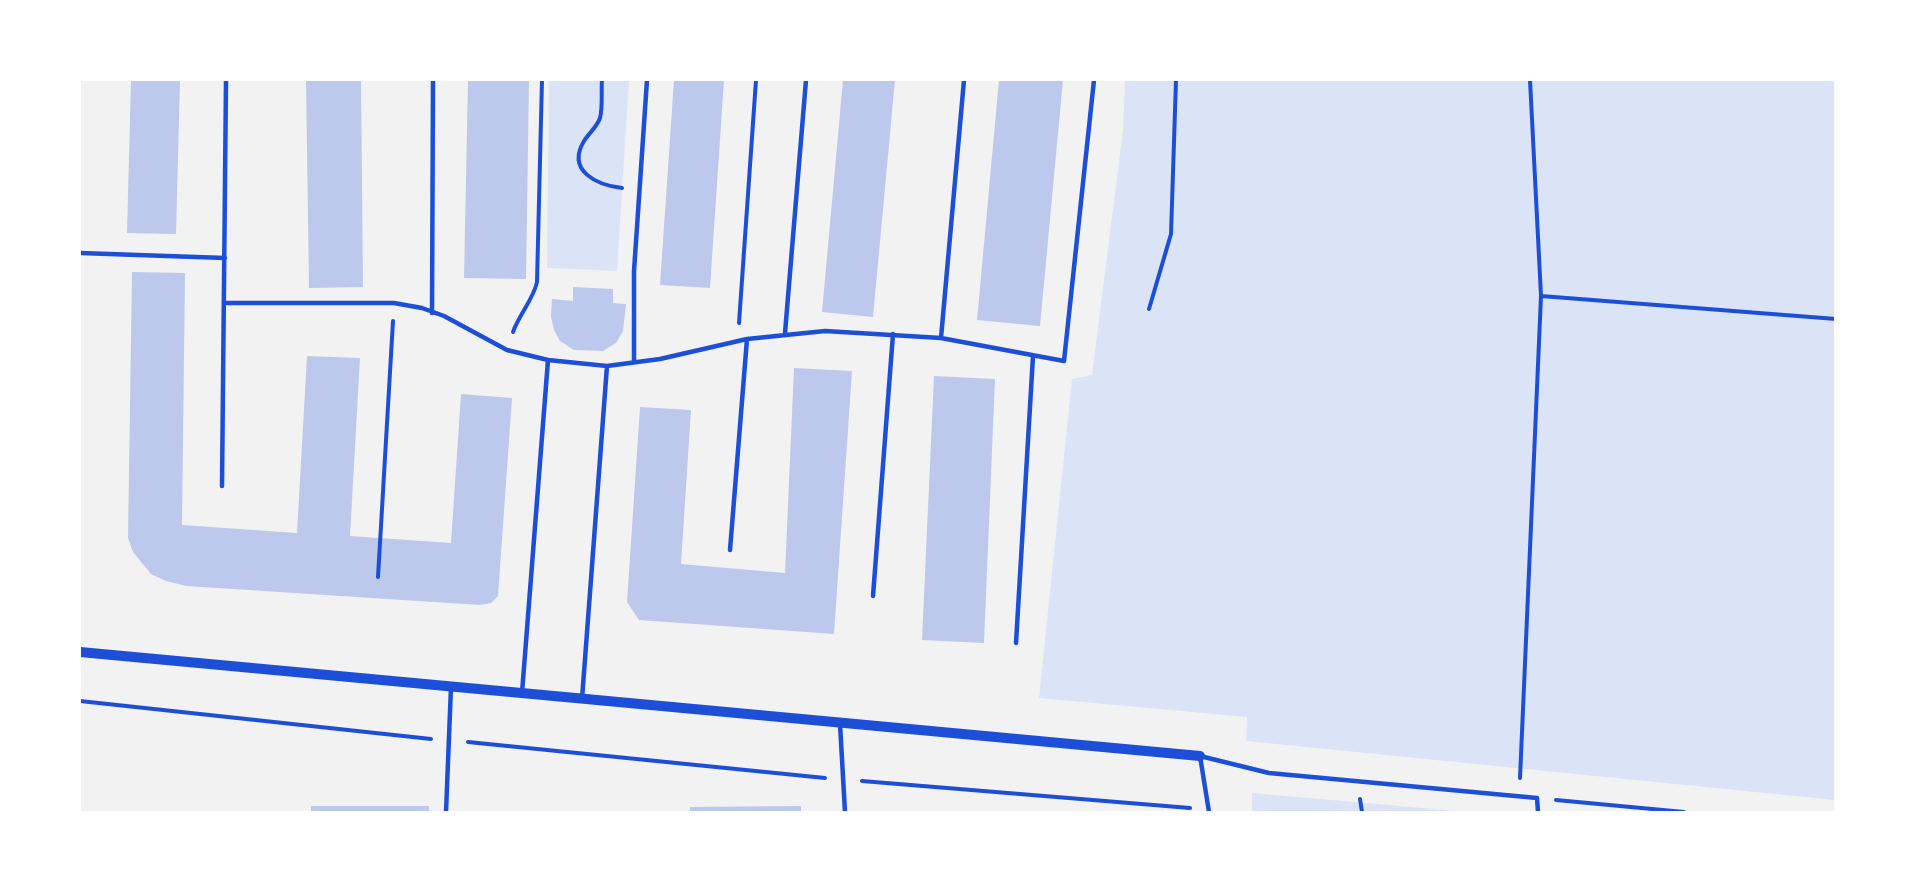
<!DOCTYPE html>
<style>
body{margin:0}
#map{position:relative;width:1915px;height:892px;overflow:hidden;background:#f2f2f2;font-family:"Archivo Narrow",sans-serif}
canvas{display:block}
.frame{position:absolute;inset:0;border:81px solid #fff;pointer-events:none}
</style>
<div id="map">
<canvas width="1915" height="892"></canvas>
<div class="frame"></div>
</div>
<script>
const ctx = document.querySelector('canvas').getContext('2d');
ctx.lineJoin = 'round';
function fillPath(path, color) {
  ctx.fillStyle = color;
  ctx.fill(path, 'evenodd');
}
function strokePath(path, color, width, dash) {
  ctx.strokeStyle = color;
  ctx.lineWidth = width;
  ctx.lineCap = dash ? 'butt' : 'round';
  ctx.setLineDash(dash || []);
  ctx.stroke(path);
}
fillPath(new Path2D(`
 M549 80H629L617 271 547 268Z
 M1125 80H1835V800L1246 741 1247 717 1039 698 1072 379 1092 375 1123 130Z
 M1252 793 1468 812H1252Z`), '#dbe4f7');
fillPath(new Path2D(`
 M131 80H180L176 234 127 233Z
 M306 80H361L363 287 309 288Z
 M468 80H529L526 279 464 278Z
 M674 80H724L710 288 660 285Z
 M843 80H895L873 317 822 312Z
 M999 80H1063L1040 326 977 320Z
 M132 272 185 273 182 525 297 533 307 356 360 358 350 536 451 543 461 394 512 398 498 596 491 603 480 605 186 586 166 581 151 574 133 552 128 538Z
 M573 287 613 289V303L626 304 623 331 616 343 603 351 574 350 560 341 554 330 551 317 552 299 573 301Z
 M794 368 852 371 834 634 639 620 627 602 640 407 691 410 681 564 785 573Z
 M934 376 995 379 984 643 922 640Z
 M311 806H429V812H311Z
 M801 806V812H690V807Z`), '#bdc9ec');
strokePath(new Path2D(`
 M602 80C601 91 603 107 600 118 597 127 589 133 584 141 566 171 597 185 622 188
 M1541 296 1836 319
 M1149 309 1171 234 1176 80
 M739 323 756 80
 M513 332C519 315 534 298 537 282L542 80
 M378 577 393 321
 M80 701 431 739
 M468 742 825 778
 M1520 778 1541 296 1530 80
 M862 781 1190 808
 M1360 799 1362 812
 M1556 800 1684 812`), '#1d4ed8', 4);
strokePath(new Path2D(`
 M80 253 225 258
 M224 303H394L422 308 444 316 507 350 548 360 607 366 660 359 747 339 825 331 941 338 1064 361 1094 80
 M432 313 433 80
 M785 333 806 80
 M941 338 964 80
 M634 362V271L647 80
 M222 486 226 80
 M730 550 747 339
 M873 596 893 334
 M1016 643 1033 356
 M522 693 548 360
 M582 699 607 366
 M840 724 845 812
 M446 812 451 687
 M1209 812 1200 756 1269 773 1537 798 1538 812`), '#1d4ed8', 4.5);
strokePath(new Path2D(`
 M80 652 1200 756`), '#1d4ed8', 10);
</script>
